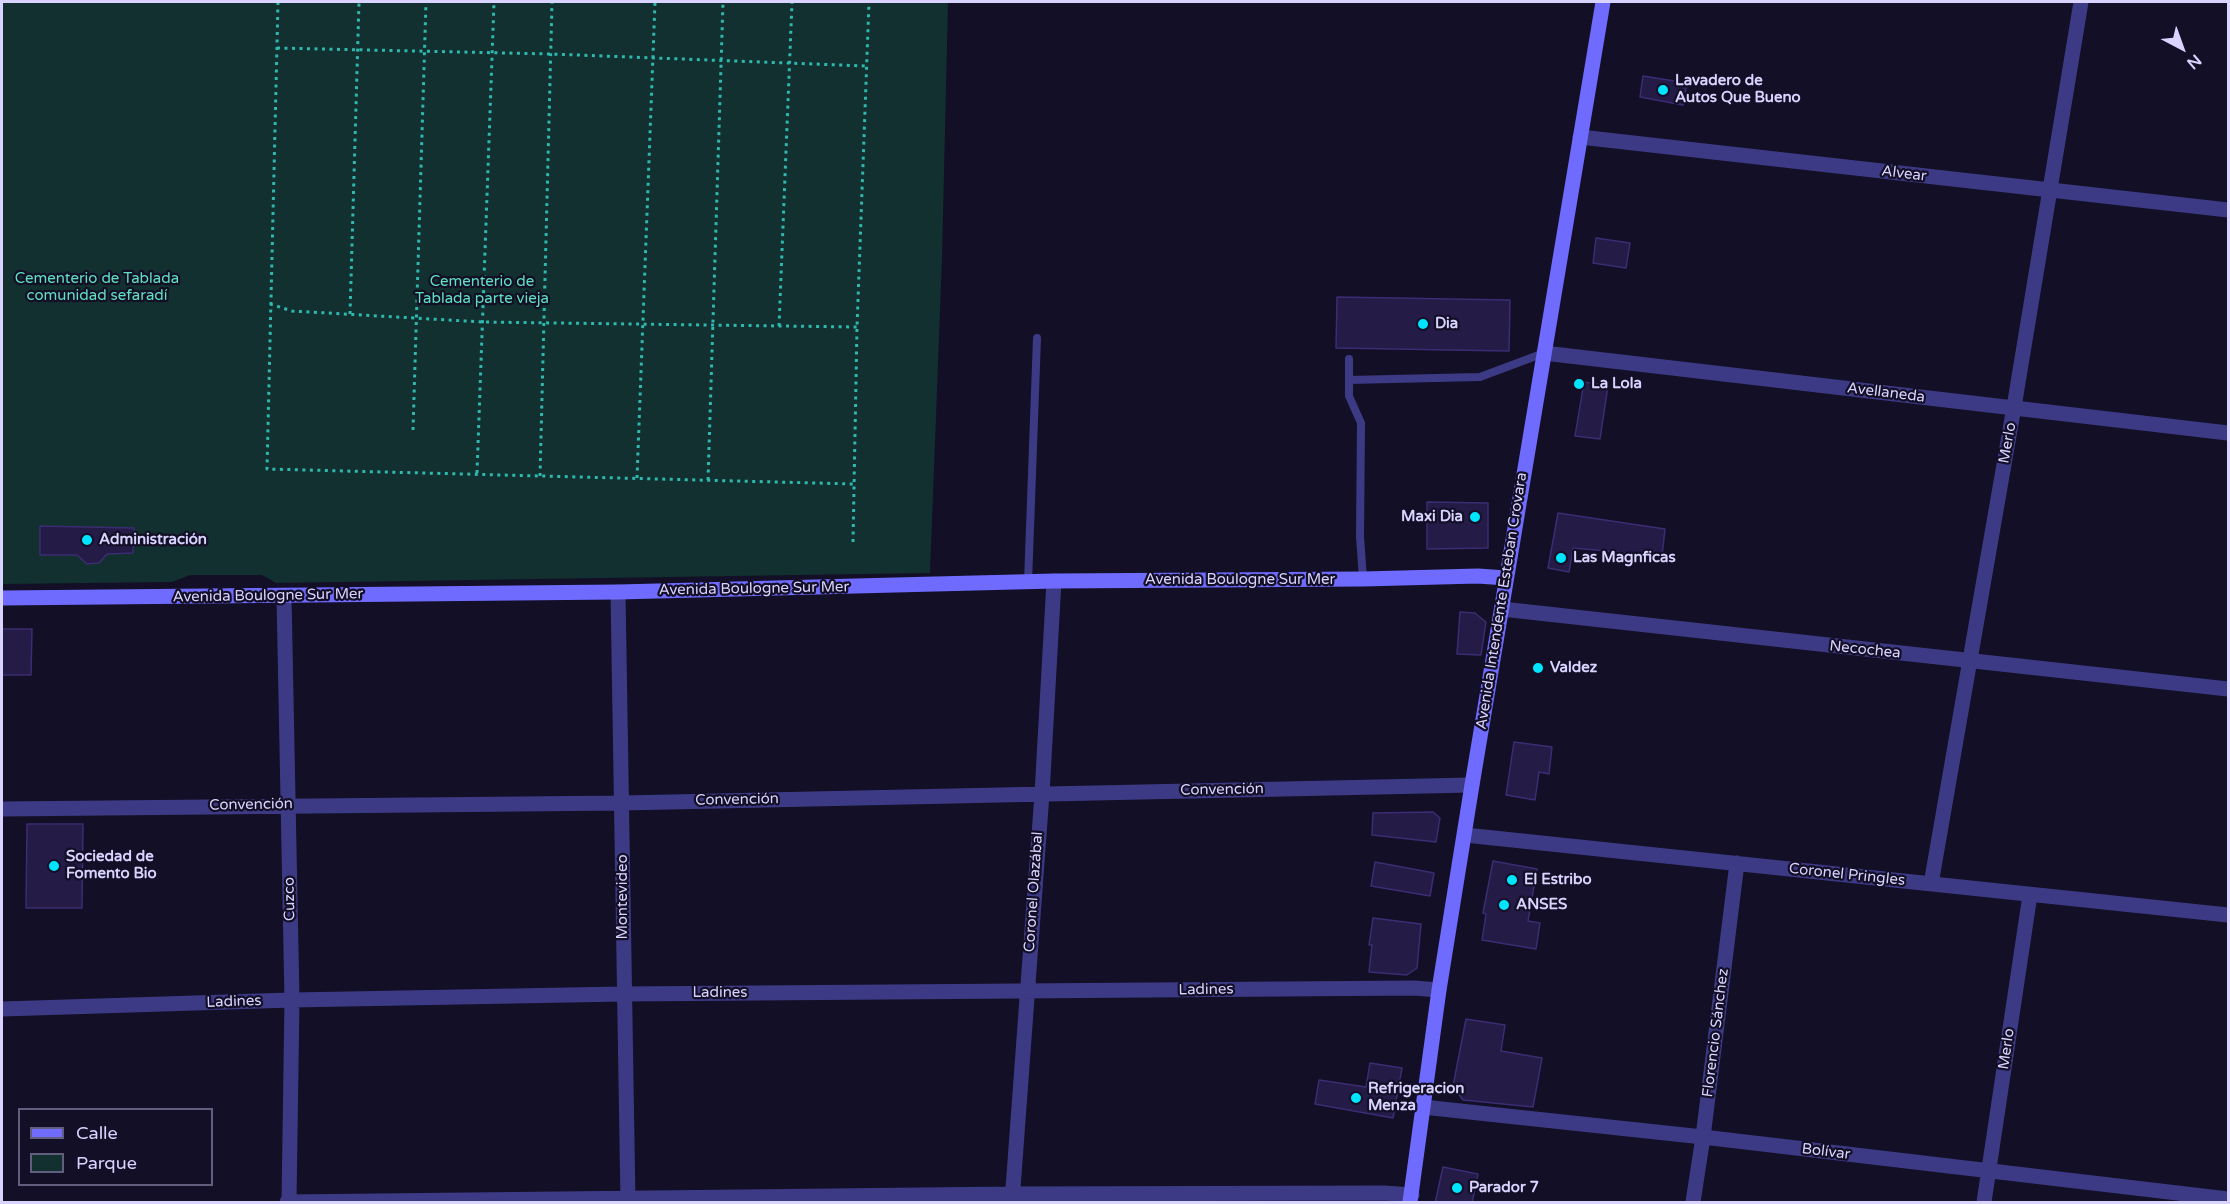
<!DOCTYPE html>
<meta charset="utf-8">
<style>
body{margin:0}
#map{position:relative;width:2230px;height:1204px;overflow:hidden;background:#130f26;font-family:"Varela Round",sans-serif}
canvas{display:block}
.frame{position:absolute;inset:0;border:3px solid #d9d4ff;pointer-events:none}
.legend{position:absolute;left:18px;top:1108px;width:195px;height:78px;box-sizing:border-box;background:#130f26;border:2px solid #625e7d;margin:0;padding:8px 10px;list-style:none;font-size:18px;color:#d9d4ff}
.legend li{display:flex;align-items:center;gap:12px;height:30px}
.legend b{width:30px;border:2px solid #625e7d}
.north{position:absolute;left:2152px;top:18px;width:60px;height:60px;-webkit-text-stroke:4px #130f26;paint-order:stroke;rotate:139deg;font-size:16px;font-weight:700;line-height:24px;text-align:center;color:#d9d4ff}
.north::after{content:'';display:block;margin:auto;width:21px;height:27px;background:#d9d4ff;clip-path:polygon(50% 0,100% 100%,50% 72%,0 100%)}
</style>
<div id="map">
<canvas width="2230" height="1204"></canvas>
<div class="frame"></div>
<ul class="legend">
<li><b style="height:8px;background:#6f6bff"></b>Calle</li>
<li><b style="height:16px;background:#12302f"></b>Parque</li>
</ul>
<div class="north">N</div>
</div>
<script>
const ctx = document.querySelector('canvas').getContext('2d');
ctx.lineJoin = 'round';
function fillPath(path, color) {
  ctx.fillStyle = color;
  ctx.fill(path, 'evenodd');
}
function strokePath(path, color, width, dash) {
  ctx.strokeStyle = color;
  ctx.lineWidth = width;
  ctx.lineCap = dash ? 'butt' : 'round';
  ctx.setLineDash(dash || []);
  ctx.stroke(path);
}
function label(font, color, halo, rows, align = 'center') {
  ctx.font = font + ' "Varela Round",sans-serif';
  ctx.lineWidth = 4.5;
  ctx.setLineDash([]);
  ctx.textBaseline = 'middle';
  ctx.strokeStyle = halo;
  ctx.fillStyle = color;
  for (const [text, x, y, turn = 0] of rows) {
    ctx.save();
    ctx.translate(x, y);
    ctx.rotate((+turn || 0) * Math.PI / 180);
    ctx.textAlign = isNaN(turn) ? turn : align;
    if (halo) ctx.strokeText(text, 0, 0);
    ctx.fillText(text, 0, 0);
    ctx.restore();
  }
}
fillPath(new Path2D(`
 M2 2H948L942 258 930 573 276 583 262 575H190L172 582 2 584Z`), '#12302f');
const building = new Path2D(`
 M1643 76 1687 83 1683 105 1640 97Z
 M1596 238 1630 243 1626 268 1593 263Z
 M1337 297 1510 300 1509 351 1336 348Z
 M1584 382 1608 386 1600 439 1575 436Z
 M1427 502 1488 503V548L1427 549Z
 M1558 513 1665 529 1662 556 1573 548 1569 572 1548 568Z
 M40 526 134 528 133 553 107 554 99 563 87 564 77 555H40Z
 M1460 612 1475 613 1486 622 1481 655 1457 654Z
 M2 629H32L31 675H2Z
 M1514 742 1552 747 1549 774 1539 772 1535 800 1506 795Z
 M1433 812 1440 818 1436 842 1372 835 1373 813Z
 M27 824H83L82 908H26Z
 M1493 861 1537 869 1528 921 1540 923 1536 949 1482 940 1486 914 1483 913Z
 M1375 862 1434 873 1430 896 1371 886Z
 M1373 918 1421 924 1417 968 1407 975 1369 972 1372 945H1369Z
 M1466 1019 1505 1025 1501 1051 1542 1058 1533 1107 1463 1100 1453 1086Z
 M1370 1063 1402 1068 1393 1118 1315 1104 1319 1080 1366 1087Z
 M1443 1167 1478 1174 1472 1203H1435Z`);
fillPath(building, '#241b47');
strokePath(building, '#3b2d73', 1.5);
strokePath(new Path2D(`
 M278 2 267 469 854 484
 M277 48 551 54 866 66
 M270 304 292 311 483 322 857 327
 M350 314 359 2
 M779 326 792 2
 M413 430 426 2
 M477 473 494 2
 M540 476 552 2
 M637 478 655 2
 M708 480 723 2
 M853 542 857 327 869 2`), '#2fb8b0', 3, [3, 4.5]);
strokePath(new Path2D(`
 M1349 359V396L1361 423 1360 536 1363 579
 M1349 380 1480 377 1544 353
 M1028 582 1037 338`), '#3d3a85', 8);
strokePath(new Path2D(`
 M1580 137 2228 210
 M618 592 628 1202
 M284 596 292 1000 289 1202
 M2 809 623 803 1472 785
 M1465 835 2228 915
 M1931 884 2014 407 2081 2
 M2 1009 292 1000 624 994 1414 988 1439 990
 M1423 1107 1703 1137 2228 1199
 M287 1202 1012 1194 1384 1193 1412 1195
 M1012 1202 1042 794 1054 581
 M1693 1202 1703 1137 1737 863
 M1984 1202 2030 895`), '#3d3a85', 15);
strokePath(new Path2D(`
 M1544 353 2228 433
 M1502 609 2228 689`), '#3d3a85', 15);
strokePath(new Path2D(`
 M2 598 618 592 1054 581 1363 579 1478 576 1506 578
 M1410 1202 1439 990 1472 785 1603 2`), '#6f6bff', 15);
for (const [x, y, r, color] of [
 [1663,90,6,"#00e5ff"],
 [1423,324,6,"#00e5ff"],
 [1579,384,6,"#00e5ff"],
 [1475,517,6,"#00e5ff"],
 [87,540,6,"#00e5ff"],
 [1561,558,6,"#00e5ff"],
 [1538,668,6,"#00e5ff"],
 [54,866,6,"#00e5ff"],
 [1512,880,6,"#00e5ff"],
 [1504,905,6,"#00e5ff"],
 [1356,1098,6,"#00e5ff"],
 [1457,1188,6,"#00e5ff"]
]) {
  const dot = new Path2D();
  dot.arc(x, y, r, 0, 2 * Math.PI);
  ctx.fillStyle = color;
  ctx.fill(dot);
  strokePath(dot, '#130f26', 2);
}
label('bold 15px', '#d9d4ff', '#130f26', [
 ["Lavadero de",1675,81],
 ["Autos Que Bueno",1675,98],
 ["Dia",1435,324],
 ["La Lola",1591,384],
 ["Maxi Dia",1463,517,"right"],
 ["Administración",99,540],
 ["Las Magnficas",1573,558],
 ["Valdez",1550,668],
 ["Sociedad de",66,857],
 ["Fomento Bio",66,874],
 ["El Estribo",1524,880],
 ["ANSES",1516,905],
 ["Refrigeracion",1368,1089],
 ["Menza",1368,1106],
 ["Parador 7",1469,1188]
], 'left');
label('15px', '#d9d4ff', '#130f26', [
 ["Alvear",1904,174,7],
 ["Avellaneda",1886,393,7],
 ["Merlo",2008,443,-80],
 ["Avenida Boulogne Sur Mer",1240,580],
 ["Avenida Boulogne Sur Mer",754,589,-1],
 ["Avenida Boulogne Sur Mer",268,596,-1],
 ["Avenida Intendente Esteban Crovara",1502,601,-81],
 ["Necochea",1865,650,6],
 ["Convención",1222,790,-1],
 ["Convención",737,800,-1],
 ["Convención",251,805,-1],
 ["Coronel Pringles",1847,875,6],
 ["Coronel Olazábal",1034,892,-86],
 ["Montevideo",623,897,-90],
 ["Cuzco",290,899,-91],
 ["Ladines",1206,990,-1],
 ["Ladines",720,993],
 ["Ladines",234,1002,-2],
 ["Florencio Sánchez",1716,1033,-83],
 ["Merlo",2007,1049,-82],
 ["Bolívar",1826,1152,7]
]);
label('15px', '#5fe0c0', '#130f26', [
 ["Cementerio de Tablada",97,279],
 ["comunidad sefaradí",97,296],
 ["Cementerio de",482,282],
 ["Tablada parte vieja",482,299]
]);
</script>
